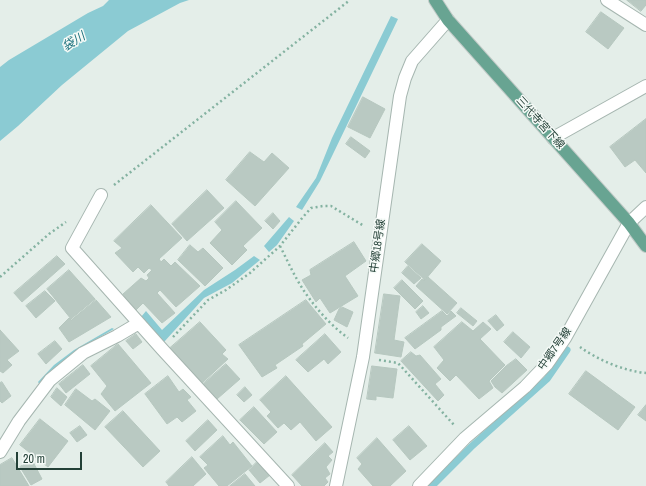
<!DOCTYPE html>
<meta charset="utf-8">
<style>
body{margin:0}
#map{position:relative;width:646px;height:486px;overflow:hidden;background:#e4eee9;font-family:"Archivo Narrow",sans-serif}
canvas{display:block}
.scale{position:absolute;left:16px;top:452px;width:66px;height:18px;box-sizing:border-box;border:2px solid #234037;border-top:0;padding-left:5px;font-size:12px;line-height:14px;white-space:nowrap;color:#234037;-webkit-text-stroke:3px #f5faf7;paint-order:stroke}
</style>
<div id="map">
<canvas width="646" height="486"></canvas>
<div class="scale">20 m</div>
</div>
<script>
const ctx = document.querySelector('canvas').getContext('2d');
ctx.lineJoin = 'round';
function fillPath(path, color) {
  ctx.fillStyle = color;
  ctx.fill(path, 'evenodd');
}
function strokePath(path, color, width, dash) {
  ctx.strokeStyle = color;
  ctx.lineWidth = width;
  ctx.lineCap = dash ? 'butt' : 'round';
  ctx.setLineDash(dash || []);
  ctx.stroke(path);
}
function label(font, color, halo, rows, align = 'center') {
  ctx.font = font + ' "Archivo Narrow","Noto Sans JP",sans-serif';
  ctx.lineWidth = 3;
  ctx.setLineDash([]);
  ctx.textBaseline = 'middle';
  ctx.strokeStyle = halo;
  ctx.fillStyle = color;
  for (const [text, x, y, turn = 0] of rows) {
    ctx.save();
    ctx.translate(x, y);
    ctx.rotate((+turn || 0) * Math.PI / 180);
    ctx.textAlign = isNaN(turn) ? turn : align;
    if (halo) ctx.strokeText(text, 0, 0);
    ctx.fillText(text, 0, 0);
    ctx.restore();
  }
}
fillPath(new Path2D(`
 M109 0H189L180 3 128 31 62 85 18 126 0 141V67L9 60 88 13 103 6Z
 M391 16 398 19 320 181 302 210 296 207 316 178 332 138Z
 M289 217 294 221 277 245 269 252 264 246Z
 M254 256 260 260 232 283 204 298 164 342 141 317 146 311 162 330 204 290 235 270Z
 M112 328 114 329 77 350 57 366 40 385 38 382 54 365 74 350Z`), '#8bcbd3');
strokePath(new Path2D(`
 M432 486 471 447 547 379 567 350`), '#8bcbd3', 7);
const building = new Path2D(`
 M627 0H646V5L641 11Z
 M601 12 624 28 608 49 586 32Z
 M363 97 385 109 370 138 348 127Z
 M646 119V173L635 160 625 167 610 147Z
 M351 137 370 151 365 158 346 144Z
 M250 152 264 162 272 153 289 168 255 206 226 180Z
 M207 190 224 208 187 241 172 224Z
 M236 201 262 228 243 246 247 250 232 265 210 243 222 230 215 222Z
 M151 205 182 238 159 259 161 262 164 259 171 266 175 262 200 286 176 307 160 290 157 293 175 313 162 323 143 303 135 311 123 294 141 278 146 281 149 278 147 275 152 270 149 268 144 273 138 267 133 272 115 253 122 248 114 241Z
 M273 213 280 221 273 229 265 221Z
 M354 242 366 261 345 276 358 296 330 313 320 298 316 302 302 280 311 275 310 270Z
 M422 244 441 261 425 280 405 262Z
 M190 245 198 252 203 248 223 268 205 286 178 260Z
 M57 256 65 264 22 302 14 293Z
 M408 266 421 278 414 284 402 273Z
 M69 270 95 299 71 319 47 289Z
 M428 277 457 303 447 314 416 286 422 279 424 280Z
 M402 280 423 301 415 309 394 288Z
 M45 291 55 301 36 318 26 306Z
 M384 294 400 296 394 340 404 342 401 357 375 353Z
 M96 300 111 317 69 342 59 328 69 318 71 320Z
 M306 300 326 324 302 344 303 346 275 365 277 368 262 377 239 345Z
 M423 306 429 313 421 319 416 312Z
 M342 307 353 312 347 327 334 320 339 309Z
 M461 308 477 321 473 326 457 313Z
 M442 311 447 316 451 311 456 316 441 327V330L415 349 405 338Z
 M496 315 504 325 497 331 488 321Z
 M200 322 226 350 222 354 228 359 202 383 169 349Z
 M462 322 473 331 483 322 491 329 480 339 505 365 489 381 493 388 479 399 456 375 450 381 437 368 444 360 434 347Z
 M0 330 19 351 7 360 12 365 3 373 0 371Z
 M513 332 530 347 521 358 504 342Z
 M136 334 142 342 133 349 126 341Z
 M325 334 341 352 328 364 324 359 308 372 296 360Z
 M55 341 62 349 46 364 38 354Z
 M118 344 151 383 115 411 101 394 107 386 91 366Z
 M411 352 416 356 420 355 441 379 435 384 444 395 438 401 401 361Z
 M516 359 527 370 502 393 495 387 491 381 506 366Z
 M226 364 240 379 217 399 203 384Z
 M83 365 90 374 66 393 59 384Z
 M372 366 397 369 393 398 376 396V400L367 399Z
 M586 371 635 407 618 430 569 394Z
 M168 376 179 392 183 389 191 397 187 400 196 411 182 422 177 417 167 424 145 394Z
 M286 376 332 427 316 441 300 422 291 430 284 423 278 428 267 416 271 412 260 400Z
 M2 382 11 396 2 403 0 401V383Z
 M245 387 252 395 244 402 237 395Z
 M57 388 67 397 61 406 51 397Z
 M76 389 92 401 95 399 110 411 95 430 65 405Z
 M646 405V421L638 415Z
 M254 407 277 432 264 444 240 420Z
 M123 411 160 451 143 467 105 427Z
 M40 419 68 441 48 467 20 445Z
 M208 420 217 430 195 451 186 441Z
 M80 426 87 435 77 442 70 433Z
 M409 426 427 446 410 460 393 440Z
 M223 436 230 445 233 442 252 466 227 486H219L204 468 208 465 200 457Z
 M377 438 406 471 390 486H373L358 469 362 464 357 458Z
 M325 443 333 452 328 456 332 460 326 467 330 474 325 478 328 482 324 486H302L292 475Z
 M192 457 206 474 193 486H169L166 482Z
 M12 458 29 486H0V465Z
 M32 460 42 479 31 485 20 467Z
 M257 462 270 475 260 483 249 470Z
 M245 474 255 486H230Z`);
fillPath(building, '#b9c9c2');
strokePath(building, '#b6c7bf', 1);
const minor = new Path2D(`
 M607 0 646 25
 M553 138 646 86
 M101 195 72 248 162 349 288 486
 M0 452 19 421 50 380 83 353 117 336 139 323
 M336 486 363 357 400 96 405 78 412 61 448 20
 M419 486 465 438 525 387 547 364 565 338 629 223 646 207`);
const major = new Path2D(`
 M435 0 448 20 629 223 646 246`);
strokePath(minor, '#a6b6b0', 14);
strokePath(major, '#c1cac7', 14);
strokePath(new Path2D(`
 M114 185 350 0
 M280 246C289 264 297 282 309 298 320 313 333 327 348 338
 M0 277 49 234 66 222
 M173 337 208 300 226 290 250 273 280 246 303 217 311 208 323 206H331L364 226
 M580 347C598 360 624 371 646 373
 M379 360 398 363 454 425`), '#84b2a1', 2.5, [2, 3]);
strokePath(minor, '#fff', 12);
strokePath(major, '#68a492', 12);
label('11px', '#234037', '#f5faf7', [
 ["三代寺宮下線",540,123,48],
 ["中郷18号線",378,246,-82],
 ["中郷7号線",555,349,-55]
]);
label('italic 12px', '#1b717d', '#f5faf7', [
 ["袋川",74,42,-32]
]);
</script>
